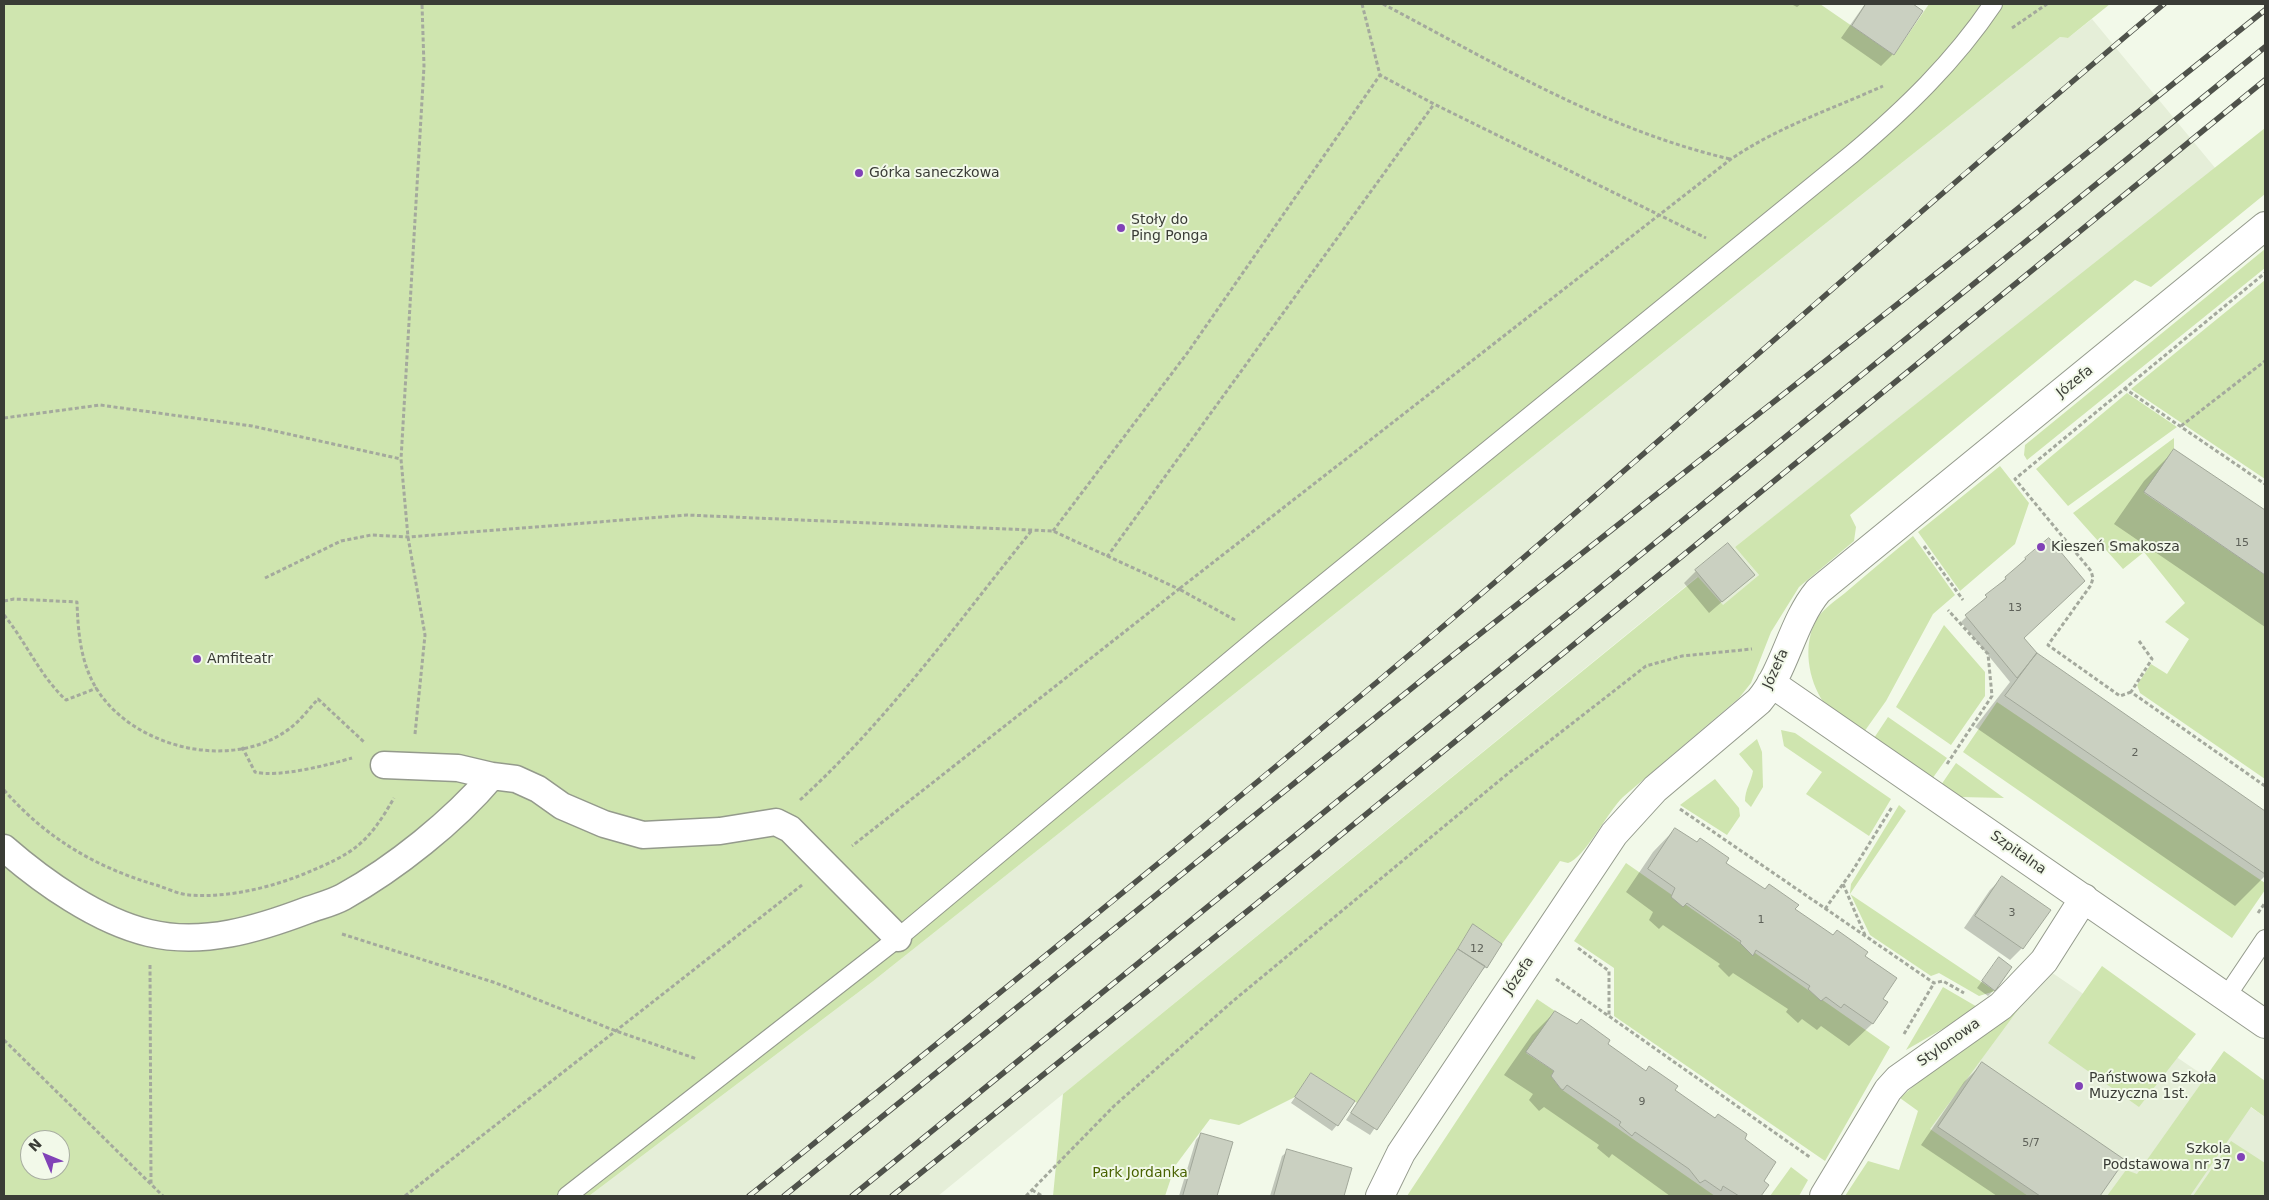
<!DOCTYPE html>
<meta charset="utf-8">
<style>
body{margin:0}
#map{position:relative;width:2269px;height:1200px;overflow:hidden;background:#f2f9e9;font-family:"DejaVu Sans",sans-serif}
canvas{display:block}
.frame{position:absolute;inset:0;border:5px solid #3a3c36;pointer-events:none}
.north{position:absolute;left:20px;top:1130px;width:50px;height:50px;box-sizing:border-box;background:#f2f9e9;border:1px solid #a8ada1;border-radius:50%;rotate:315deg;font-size:14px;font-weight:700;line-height:20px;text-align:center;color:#3a3c36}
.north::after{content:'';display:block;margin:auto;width:18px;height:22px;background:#8142b7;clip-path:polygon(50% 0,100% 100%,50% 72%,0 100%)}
</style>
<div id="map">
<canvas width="2269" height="1200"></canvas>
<div class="frame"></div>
<div class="north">N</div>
</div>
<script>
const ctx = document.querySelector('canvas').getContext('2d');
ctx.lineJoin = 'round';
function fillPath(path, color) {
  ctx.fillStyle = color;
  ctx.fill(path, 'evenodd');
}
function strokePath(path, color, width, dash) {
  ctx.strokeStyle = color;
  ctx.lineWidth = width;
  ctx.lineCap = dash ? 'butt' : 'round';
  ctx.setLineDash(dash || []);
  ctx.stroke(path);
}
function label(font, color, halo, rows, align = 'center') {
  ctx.font = font + ' "DejaVu Sans",sans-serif';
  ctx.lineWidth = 4;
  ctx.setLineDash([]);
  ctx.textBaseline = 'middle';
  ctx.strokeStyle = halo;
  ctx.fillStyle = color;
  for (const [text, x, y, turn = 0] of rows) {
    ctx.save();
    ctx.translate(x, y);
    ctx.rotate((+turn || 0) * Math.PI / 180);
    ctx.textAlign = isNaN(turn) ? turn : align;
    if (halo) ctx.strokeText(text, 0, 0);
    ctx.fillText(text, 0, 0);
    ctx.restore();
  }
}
fillPath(new Path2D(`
 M2092 19 2216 169 1735 547 1759 575 1723 606 1697 577 938 1196H589L872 982 2060 37 2068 38Z
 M2048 970 2265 1117V1196H1928L1924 1103Z`), '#e5eed8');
fillPath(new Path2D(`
 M4 4H1820L1894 55 1929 4H2110L2068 38 2060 37 872 982 589 1196H4ZM30 1140H60V1170H30Z
 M2265 128V194L2151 287 2135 280 1850 515 1856 527 1854 541 1799 587 1771 632 1751 683 1739 698 1623 797C1608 811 1584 859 1568 863L1560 861 1502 944 1473 925 1357 1103 1311 1073 1295 1097 1239 1125 1210 1119 1175 1166 1165 1196H1053L1063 1094 1698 577 1723 605 1759 575 1735 547Z
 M2265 249V268L2027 460 2024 455 2025 445Z
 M2265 280V479L2131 389Z
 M2127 393 2177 427 2068 506 2036 469Z
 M2174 438V449L2144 493 2265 575V779L2140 693 2137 685 2151 664 2167 674 2189 639 2165 622 2185 603 2144 552 2123 569 2073 513Z
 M2000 466 2029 503 2015 544 1960 591 1918 532Z
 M1913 536 1955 595 1933 614 1886 701 1864 732 1824 703C1808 680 1802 644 1817 619 1823 609 1835 601 1845 593 1867 574 1890 555 1913 536Z
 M1944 625 1985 672V696L1951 745 1896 707Z
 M1997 702 2265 883V890L2232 938 1963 752Z
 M1888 717 1947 758 1932 779 1874 738Z
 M1781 730 1795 733 1891 799 1869 836 1806 794 1822 772 1784 746Z
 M1757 739 1762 752 1763 787 1751 807 1745 801C1745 790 1751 782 1753 771L1739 754Z
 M1956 763 2004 798 1960 797 1941 785Z
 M1715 779 1739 808 1740 816 1727 835 1680 805Z
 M1899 805 1906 811 1850 894 1995 991 1979 996 1939 973 1931 976 1870 935 1850 893 1851 884Z
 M1626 863 1890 1047 1825 1161 1614 1016V968L1574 941Z
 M2051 965 1930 1129 2028 1196H1845L1868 1161 1899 1170 1918 1111 1900 1098Z
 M2102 966 2196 1034 2139 1107 2048 1043Z
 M1943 987 1979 1008 1906 1050Z
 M1537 999 1555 1011 1526 1053 1554 1071 1551 1076 1561 1089 1715 1196H1407Z
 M2224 1051 2265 1081V1117L2251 1107 2190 1196H2107L2126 1170 2137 1174Z
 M2231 1141 2265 1163V1196H2193Z
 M1791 1167 1808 1180 1799 1196H1770Z`), '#cfe5af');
fillPath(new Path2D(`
 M1791 4H1801L1797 7Z
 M1865 4H1911L1922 11 1893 54 1881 66 1841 38Z
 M2175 450 2265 512V627L2114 524 2144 481Z
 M2049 539 2022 638 2036 654 2265 812V876L2235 906 1975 727 2010 682 1961 622 2026 558Z
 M1696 571 1753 575 1709 613 1684 583Z
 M1675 829 1863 957 1882 999 1886 1002 1872 1024 1849 1046 1821 1026 1817 1030 1802 1019 1798 1023 1786 1012 1788 1009 1733 973 1729 977 1718 966 1720 964 1663 925 1659 929 1649 920 1653 912 1626 892 1653 852Z
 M2002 878 2049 910 2022 948 2010 960 1964 928 1990 890Z
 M1473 926 1486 967 1480 972 1370 1135 1346 1120Z
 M1999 958 1994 990 1988 996 1977 988Z
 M1555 1012 1743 1139 1762 1181 1767 1185 1759 1196H1670L1612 1154 1609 1158 1597 1148 1599 1145 1544 1107 1539 1111 1529 1100 1533 1094 1504 1075 1532 1035Z
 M1982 1064 2123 1160 2099 1196H1997L1921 1145 1964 1082Z
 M1311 1074 1337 1125 1332 1131 1291 1103Z
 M1201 1134 1231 1143 1216 1196H1179L1196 1140Z
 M1288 1151 1350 1169 1343 1196H1270L1282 1156Z`), '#0003');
const building = new Path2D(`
 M1866 4H1913L1923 11 1894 55 1852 26Z
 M2174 449 2265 510V575L2144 492Z
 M2049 538 2085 581 2024 638 2037 653 2017 678 1965 615 1987 597 1985 595 2006 579 2005 577 2026 559 2025 558Z
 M1728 543 1755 575 1722 602 1695 570Z
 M2037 653 2265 811V874L2005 696Z
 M1675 828 1697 842 1700 838 1729 858 1726 863 1765 889 1769 884 1799 905 1795 909 1833 935 1837 930 1868 952 1865 956 1897 978 1883 999 1888 1002 1873 1024 1844 1004 1841 1008 1826 997 1821 1001 1808 989 1810 986 1756 950 1753 956 1740 943 1741 941 1687 903 1683 907 1671 897 1675 888 1648 869Z
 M2002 876 2051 910 2023 949 1975 916Z
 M1473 924 1502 944 1487 968 1458 949Z
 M1458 949 1485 966 1377 1130 1351 1113Z
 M1999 957 2012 967 1995 991 1982 981Z
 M1555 1011 1577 1024 1581 1019 1610 1040 1608 1044 1646 1071 1649 1066 1678 1086 1675 1090 1715 1118 1718 1114 1747 1134 1745 1139 1776 1162 1764 1181 1769 1185 1761 1196H1739L1723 1186 1721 1191 1705 1180 1700 1183 1689 1169 1635 1132 1632 1136 1619 1125 1621 1122 1567 1085 1563 1090 1561 1089 1551 1076 1554 1071 1526 1052Z
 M1982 1062 2125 1160 2100 1196H2040L1938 1127Z
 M1311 1073 1355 1101 1338 1126 1295 1097Z
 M1201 1133 1233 1142 1217 1196H1183Z
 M1287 1149 1352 1168 1344 1196H1274Z`);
fillPath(building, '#cad0c1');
strokePath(building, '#a1a799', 1);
const service = new Path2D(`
 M2226 997 2265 939
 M567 1196 898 938 1262 634 1852 154C1905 109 1954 62 1993 4`);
const pedestrian = new Path2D(`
 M492 776 516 779 538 789 562 806 604 824 643 835 720 831 776 822 790 829 898 938
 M4 848C43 882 98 921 149 933 203 946 258 929 308 910 319 906 332 903 343 897 395 868 454 821 492 776L458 768 384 765`);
const minor = new Path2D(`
 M1771 683 2265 1024
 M1380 1196 1401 1153 1614 834 1655 789 1759 701C1786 669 1791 624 1818 591L2265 226
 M1824 1196 1888 1090 1898 1079 2001 1006 2044 961 2084 898`);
strokePath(service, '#949a8c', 20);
strokePath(pedestrian, '#949a8c', 29);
strokePath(minor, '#949a8c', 30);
strokePath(new Path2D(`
 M1362 4 1380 75 1434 104 1706 238
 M1383 4C1495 63 1605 130 1730 159
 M2012 28 2047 4
 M2124 388 2265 484
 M4 418 100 405 252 426 401 459
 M2181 426 2265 361
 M1053 531 1188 352 1380 75
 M1924 546 1963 600
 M1107 557 1434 104
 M265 578 341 541 371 535 408 537 687 515 1053 531 1179 589 852 846
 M4 601 14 599 77 602C78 634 81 667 100 694 139 749 233 771 289 729 300 721 309 709 318 699L364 742
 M4 615C26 642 40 676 66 700L97 688
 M1235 620 1179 589 1731 159C1778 127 1832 109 1883 86
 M2139 641 2152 659 2131 692 2265 786
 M2131 692 2120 696 2048 645 2091 585 2093 578 2091 571 2015 479 2265 273
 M415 734 425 635 408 537 401 459 424 66 422 4
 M242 747 255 772C278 778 328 765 352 758
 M1947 764 1992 696 1988 654 1948 610
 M4 790C46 838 95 867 156 885 166 888 178 894 189 895 227 898 269 888 304 874 354 853 367 845 394 798
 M800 800C888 720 958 622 1032 530
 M1680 809 1934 983 1943 981 1964 993
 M1843 884 1865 935
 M1825 909 1853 870 1892 807
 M2258 913 2265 903
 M342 934 496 983 616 1031 697 1059
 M1578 948 1609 971V1016
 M150 965 151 1184
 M1556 979 1811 1158
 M1904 1034 1934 983
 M4 1040 163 1196
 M1032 1190 1042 1196
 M405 1196 802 885
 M1026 1196 1114 1106 1233 1001 1511 771 1646 666 1682 656 1752 649`), '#a4a99d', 3, [4, 2.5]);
strokePath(service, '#fff', 18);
strokePath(pedestrian, '#fff', 26);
strokePath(minor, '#fff', 28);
const rail = new Path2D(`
 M749 1196C985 1005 1222 814 1453 618 1692 415 1924 205 2164 4
 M784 1196 1433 671 1985 235 2265 10
 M852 1196 2265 47
 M892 1196 1255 905 2265 80`);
strokePath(rail, '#4f524b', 5.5);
strokePath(rail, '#f2f9e9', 4, [11]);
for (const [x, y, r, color] of [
 [859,173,5,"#8142b7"],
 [1121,228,5,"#8142b7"],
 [2041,547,5,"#8142b7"],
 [197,659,5,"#8142b7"],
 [2079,1086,5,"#8142b7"],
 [2241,1157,5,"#8142b7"]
]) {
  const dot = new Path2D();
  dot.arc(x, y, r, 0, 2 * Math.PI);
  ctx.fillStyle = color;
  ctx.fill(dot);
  strokePath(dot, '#f2f9e9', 2);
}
label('11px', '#5e6159', null, [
 ["15",2242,543],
 ["13",2015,608],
 ["2",2135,753],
 ["3",2012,913],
 ["1",1761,920],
 ["12",1477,949],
 ["9",1642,1102],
 ["5/7",2031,1143]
]);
label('14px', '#3a3c36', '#f2f9e9', [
 ["Górka saneczkowa",869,173],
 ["Stoły do",1131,220],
 ["Ping Ponga",1131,236],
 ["Kieszeń Smakosza",2051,547],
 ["Amfiteatr",207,659],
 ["Państwowa Szkoła",2089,1078],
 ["Muzyczna 1st.",2089,1094],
 ["Szkola",2231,1149,"right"],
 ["Podstawowa nr 37",2231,1165,"right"]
], 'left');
label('14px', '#3a3c36', '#f2f9e9', [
 ["Józefa",2075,382,-39],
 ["Józefa",1776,669,-65],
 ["Szpitalna",2018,853,35],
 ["Józefa",1519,976,-56],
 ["Stylonowa",1949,1043,-35]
]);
label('14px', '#496201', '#f2f9e9', [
 ["Park Jordanka",1140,1173]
]);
</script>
